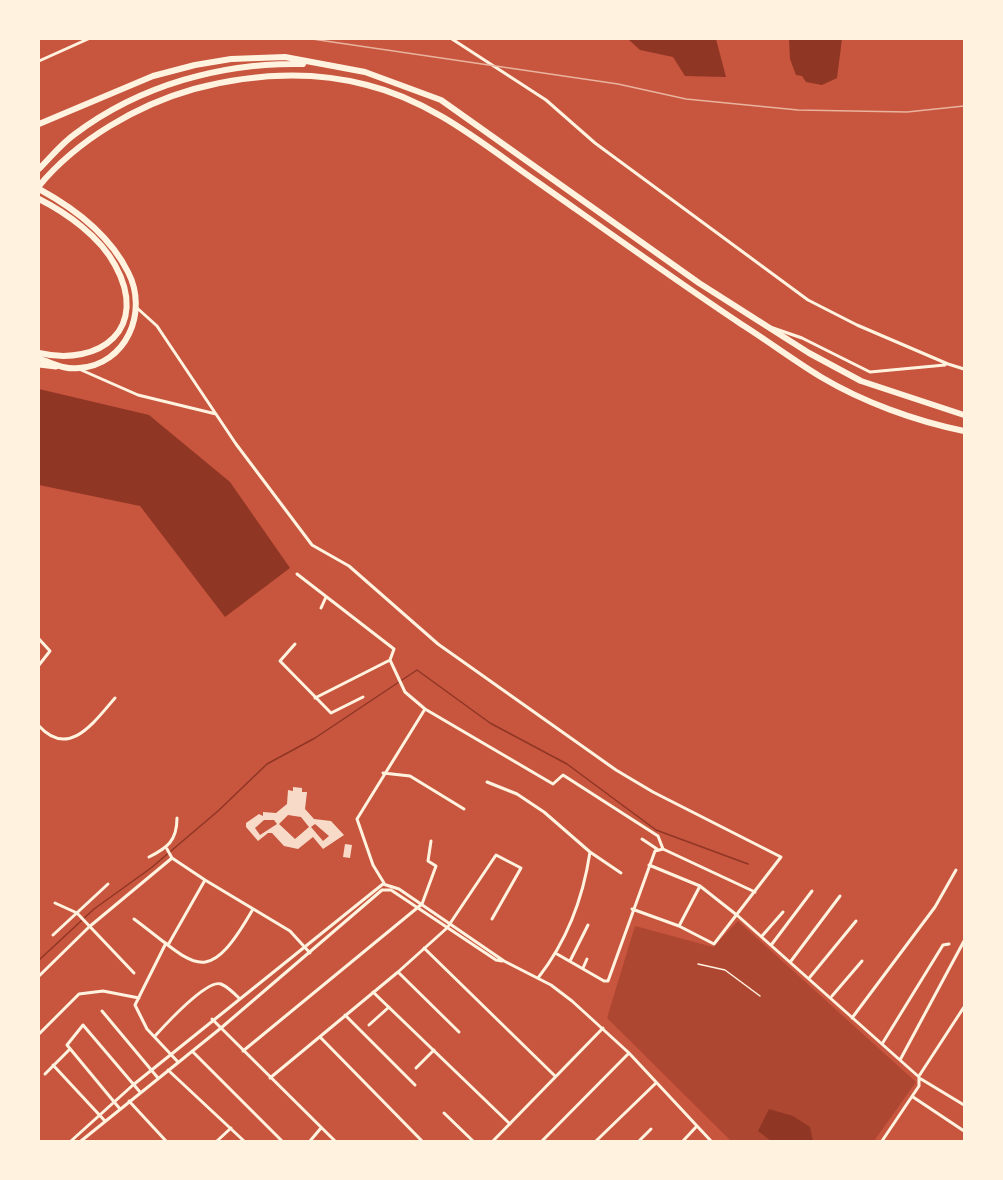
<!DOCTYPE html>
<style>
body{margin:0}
#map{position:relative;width:1003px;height:1180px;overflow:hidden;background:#c8553d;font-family:"Roboto Condensed",sans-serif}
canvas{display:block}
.frame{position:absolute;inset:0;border:40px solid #fff3e0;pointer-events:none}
</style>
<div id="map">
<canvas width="1003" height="1180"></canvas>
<div class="frame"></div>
</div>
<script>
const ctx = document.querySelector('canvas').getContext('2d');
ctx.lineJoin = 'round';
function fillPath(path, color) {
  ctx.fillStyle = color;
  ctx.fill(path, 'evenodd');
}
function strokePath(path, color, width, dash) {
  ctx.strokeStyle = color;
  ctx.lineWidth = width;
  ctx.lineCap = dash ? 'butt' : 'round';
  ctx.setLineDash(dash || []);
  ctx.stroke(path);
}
fillPath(new Path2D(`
 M738 921 916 1082 874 1141H731L607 1018 635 926 713 947Z`), '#ae4732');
fillPath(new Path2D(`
 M628 39H716L726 77 685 76 673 57 640 50Z
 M789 39H842L837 78 822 85 806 82 802 76 796 75 790 59Z
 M39 389 149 415 230 482 290 568 225 617 140 506 39 485Z
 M769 1109 793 1116 810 1127 813 1141H771L758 1131Z`), '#8f3625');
strokePath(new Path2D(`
 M39 960 94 909 151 868 218 811 267 764 315 738 417 670 490 723 567 764 656 830 748 864`), '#8f3625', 1.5);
fillPath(new Path2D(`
 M293 787 302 788V792H307L305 809 314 819 331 821 344 835 323 849 313 837 298 849 284 846 272 833H268L258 841 246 827V823L259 814 263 816V812L276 813 287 804 288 790 293 791ZM288 815 301 817 309 827 295 839 279 824ZM264 820H274L277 824 260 835 255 828ZM315 824 329 836 323 841 311 827Z
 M345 844 352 845 350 858 343 857Z`), '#f7dbc8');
strokePath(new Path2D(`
 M698 964 725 970 760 996`), '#fff3e0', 1.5);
strokePath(new Path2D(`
 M452 39 546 100 595 143 808 300 857 325 948 364 964 369
 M39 61 88 39
 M136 307 157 326 236 444 312 545 349 566 438 644 616 770 653 792 781 857 714 944 679 926 632 909
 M773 328 802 338 870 372 945 365
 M79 369 138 395 216 414
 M297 574 394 649 390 660 405 692 425 709 553 784 563 775 658 836 663 849
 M321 608 326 597
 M39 639 50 651 39 665
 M295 644 280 661 331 713 363 697
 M315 698 390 660
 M39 726C69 759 94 722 115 698
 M383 773 410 776 464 809
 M487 782 517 794 544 812 590 852 621 873
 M642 839 657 849
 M167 849 172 858 205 880 290 931 310 953
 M663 849 755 892
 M149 857C167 848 177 841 177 818
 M649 865 700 886 738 916 919 1077V1086L882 1141
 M384 883 373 865 357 819 425 709
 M55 903 77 913 134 973
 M134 919C196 965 206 991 253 909
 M679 926 700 886
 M53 935 108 884
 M762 936 783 912
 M166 943 135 1005 147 1029 178 1062
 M772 944 812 891
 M168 945 205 880
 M424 948 555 1076
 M557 954 604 981H608L655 851 663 849
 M570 961 588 925
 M791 961 840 896
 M583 968 587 959
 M398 972 459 1032
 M39 976 89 927 172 858
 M810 977 856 921
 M538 978C567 941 583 899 590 852
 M373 992 510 1124
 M832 996 862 961
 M102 1011 158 1078
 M345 1015 415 1085
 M852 1018 935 907 956 870
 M212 1019 335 1141
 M369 1025 389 1007
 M39 1034 79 994 103 991 139 998
 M155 1036C165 1025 207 979 221 984 228 987 235 994 240 999
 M320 1037 422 1141
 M882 1044 943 945 949 944
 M192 1051 282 1141
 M243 1051 422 904 436 866 428 861 431 841
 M900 1060 964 941
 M53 1065 105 1121
 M416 1068 434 1050
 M168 1070 244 1141
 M45 1074 70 1049
 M919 1076 964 1007
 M270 1078 398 972 447 928 496 855 521 868 492 919
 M921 1079 964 1105
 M913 1097 964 1131
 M129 1101 166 1141
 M120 1109 67 1045 83 1025 140 1092
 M444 1113 473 1141
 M71 1141 133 1085 383 884 399 889 504 961 551 985 572 1001 629 1053 711 1141
 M81 1141 221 1028 382 890H391L496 960 502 961
 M217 1141 231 1128
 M310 1141 321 1128
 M493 1141 603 1028
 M542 1141 629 1053
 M596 1141 656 1083
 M639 1141 651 1129
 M683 1141 696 1127`), '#fff3e0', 3);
strokePath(new Path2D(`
 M39 365 56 367`), '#fff3e0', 5);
strokePath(new Path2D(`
 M39 124 153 76 195 65 231 59 285 57 365 72 441 100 699 283 809 353 861 381 964 415
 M39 169C51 157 62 143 75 134 140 85 223 62 303 64
 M39 186C77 140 137 105 194 89 251 74 310 70 367 85 432 101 483 144 536 181 604 229 672 278 741 324 768 341 793 360 821 377 863 402 915 421 964 431
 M39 189C74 208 110 236 128 272 149 312 126 365 79 368 64 370 53 363 39 359
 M39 199C67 213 100 237 115 265 150 328 101 367 39 353`), '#fff3e0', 6);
strokePath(new Path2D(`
 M312 39 618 84 686 99 798 110 907 112 964 106`), '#e9b49f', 1.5);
</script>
